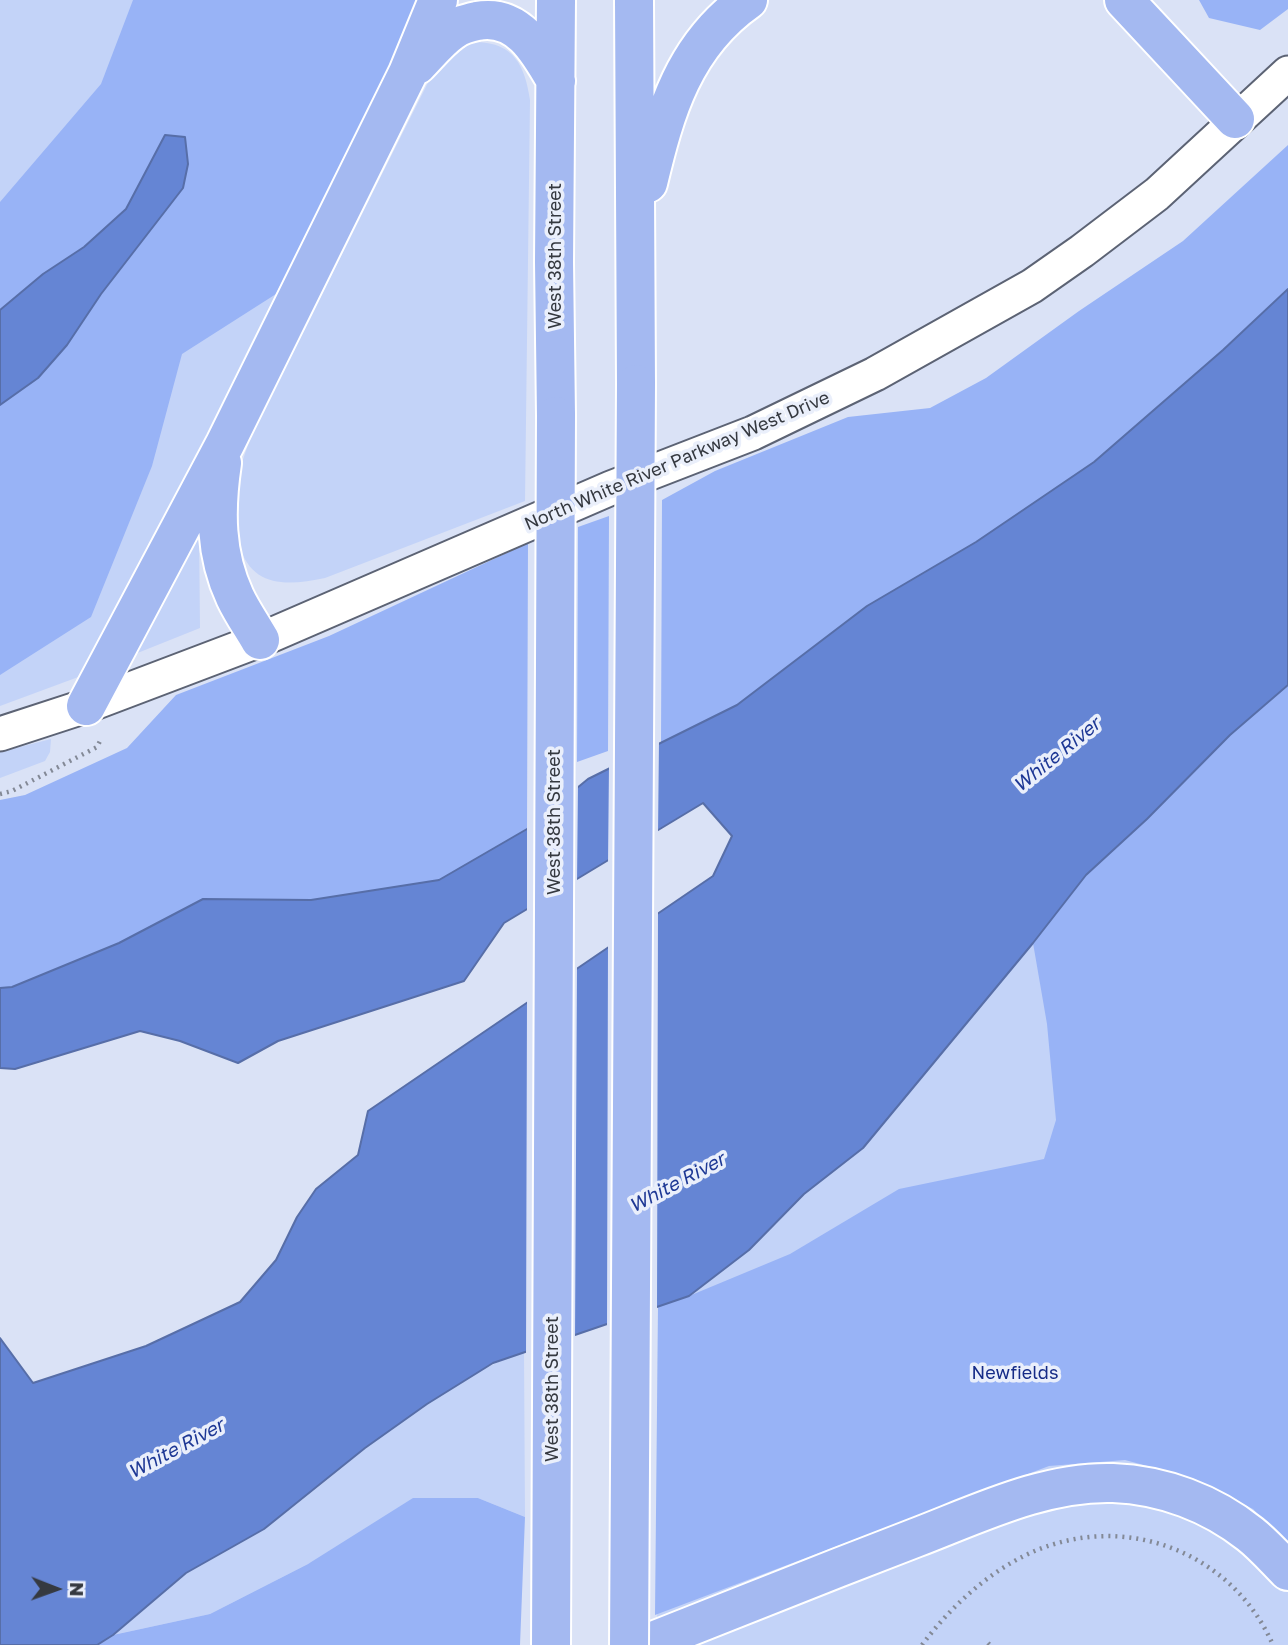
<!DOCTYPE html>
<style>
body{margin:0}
#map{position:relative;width:1288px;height:1645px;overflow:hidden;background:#dae2f6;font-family:"Golos Text",sans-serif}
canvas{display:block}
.north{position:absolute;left:21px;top:1554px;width:70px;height:70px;-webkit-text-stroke:5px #eaeffb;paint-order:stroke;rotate:91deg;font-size:19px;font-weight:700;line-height:28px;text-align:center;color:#353940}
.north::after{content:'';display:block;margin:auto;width:24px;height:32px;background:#353940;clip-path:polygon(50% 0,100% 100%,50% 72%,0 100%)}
</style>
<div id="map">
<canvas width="1288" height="1645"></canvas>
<div class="north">N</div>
</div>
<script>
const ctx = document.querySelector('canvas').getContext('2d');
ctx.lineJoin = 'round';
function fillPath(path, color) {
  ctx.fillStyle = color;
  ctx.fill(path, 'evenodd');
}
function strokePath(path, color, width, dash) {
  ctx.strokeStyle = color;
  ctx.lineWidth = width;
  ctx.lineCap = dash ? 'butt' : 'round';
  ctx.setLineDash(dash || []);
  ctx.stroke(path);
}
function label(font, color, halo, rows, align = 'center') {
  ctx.font = font + ' "Golos Text",sans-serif';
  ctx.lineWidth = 7;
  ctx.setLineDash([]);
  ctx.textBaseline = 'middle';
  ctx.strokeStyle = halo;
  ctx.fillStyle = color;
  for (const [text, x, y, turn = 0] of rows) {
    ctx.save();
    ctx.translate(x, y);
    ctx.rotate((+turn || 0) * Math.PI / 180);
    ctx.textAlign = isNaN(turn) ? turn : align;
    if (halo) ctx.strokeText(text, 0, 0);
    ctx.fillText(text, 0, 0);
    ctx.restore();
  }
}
fillPath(new Path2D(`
 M0 0H423L268 311 112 635 81 676 0 706Z
 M477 42C514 43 525 66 530 100L525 501 325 578C287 586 251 588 239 544 235 532 233 519 233 507 239 443 280 377 309 321 352 233 396 146 440 59L458 44Z
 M199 527 200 628 135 654H128Z
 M1288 685V1645H657L658 1306 690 1296 749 1250 804 1194 863 1148 1033 943 1086 875Z
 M51 739 50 752 45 761 0 778V752Z
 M524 1352 525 1517 478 1498 308 1564 210 1614 113 1635C137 1614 161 1591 187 1573 211 1556 240 1545 265 1528 346 1470 428 1385 524 1352Z`), '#c3d3f8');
fillPath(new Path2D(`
 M133 0H423L276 294 182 354 152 466 91 617 0 675V405L38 378 67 345 101 294 183 188 165 135 126 209 84 247 43 274 0 310V202L101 84Z
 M1199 0H1288V9L1260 30 1209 18Z
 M1288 145V289L1223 350 1094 462 976 542 867 606 737 705 661 743 662 500 715 471 848 417 930 408 986 378 1079 311 1183 241Z
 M609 516 608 751 577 762 578 527Z
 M528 543 527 829 439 880 311 900 203 899 119 943 12 987 0 988V800L25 795 127 748 176 695 329 636Z
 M1288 685V1545L1253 1509 1185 1476 1125 1460 1049 1466 655 1615 658 1306 689 1296 790 1254 899 1189 1044 1159 1056 1120 1047 1024 1033 943 1086 875 1147 819 1230 735Z
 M413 1498H478L525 1517 520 1645H97L113 1635 210 1614 308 1564Z`), '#98b3f6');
const water = new Path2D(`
 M165 135 185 137 188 164 183 188 101 294 67 345 38 378 0 405V310L43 274 84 247 126 209Z
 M1288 289V685L1230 735 1147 819 1086 875 1033 943 863 1148 804 1194 749 1250 689 1296 493 1363 427 1404 365 1448 264 1529 186 1573 113 1635 97 1645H0V1338L33 1383 146 1346 240 1302 276 1260 297 1217 316 1189 358 1155 368 1111 713 876 732 836 703 803 504 923 464 981 278 1041 238 1063 180 1041 140 1031 15 1069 0 1068V988L12 987 119 943 203 899 311 900 439 880 527 829 588 779 737 705 867 606 976 542 1094 462 1223 350Z`);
fillPath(water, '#6585d4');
strokePath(water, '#576ea8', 2);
fillPath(new Path2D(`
 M659 740 658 834 608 864 609 765Z
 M578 783 577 883 527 913V825Z
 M658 910 657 1311 607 1328 608 944Z
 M577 965 575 1339 526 1355 527 999Z`), '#dae2f6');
const tertiary = new Path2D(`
 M0 734 86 706 260 640 611 488 753 433 875 374 1032 286 1082 251 1157 194 1288 73`);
const primary = new Path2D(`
 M556 0 554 262 556 416
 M634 0 636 384
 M1124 0 1235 119
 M417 65C428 54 439 40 452 31 459 25 468 23 477 21 518 13 539 51 556 81
 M648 183C665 111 684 45 748 0
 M222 463C215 510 215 554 235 597 242 612 252 626 260 640
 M86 706 225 444 408 73 438 0
 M643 1645C733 1609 824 1573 915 1538 978 1514 1044 1481 1113 1483 1163 1485 1211 1503 1250 1534 1264 1545 1276 1559 1288 1571`);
strokePath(tertiary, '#5c6374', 37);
strokePath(primary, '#fff', 42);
strokePath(new Path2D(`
 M0 794 12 791 97 747 101 739
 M988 1643 990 1645
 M922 1645C954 1602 1000 1561 1051 1545 1141 1516 1236 1560 1273 1645`), '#838996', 4.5, [2, 5]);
strokePath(tertiary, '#fff', 33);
strokePath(primary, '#a4b9f1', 38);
const primaryBridge = new Path2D(`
 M551 1645 556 416
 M629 1645 636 384`);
strokePath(primaryBridge, '#fff', 42, []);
strokePath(primaryBridge, '#a4b9f1', 38);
label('18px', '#353940', '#eaeffb', [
 ["West 38th Street",555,256,-90],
 ["North White River Parkway West Drive",677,461,-23],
 ["West 38th Street",554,822,-90],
 ["West 38th Street",552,1389,-90]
]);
label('18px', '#152b87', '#eaeffb', [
 ["Newfields",1015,1373]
]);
label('italic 19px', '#1e3895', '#eaeffb', [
 ["White River",1057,755,-39],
 ["White River",677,1183,-28],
 ["White River",176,1449,-28]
]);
</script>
